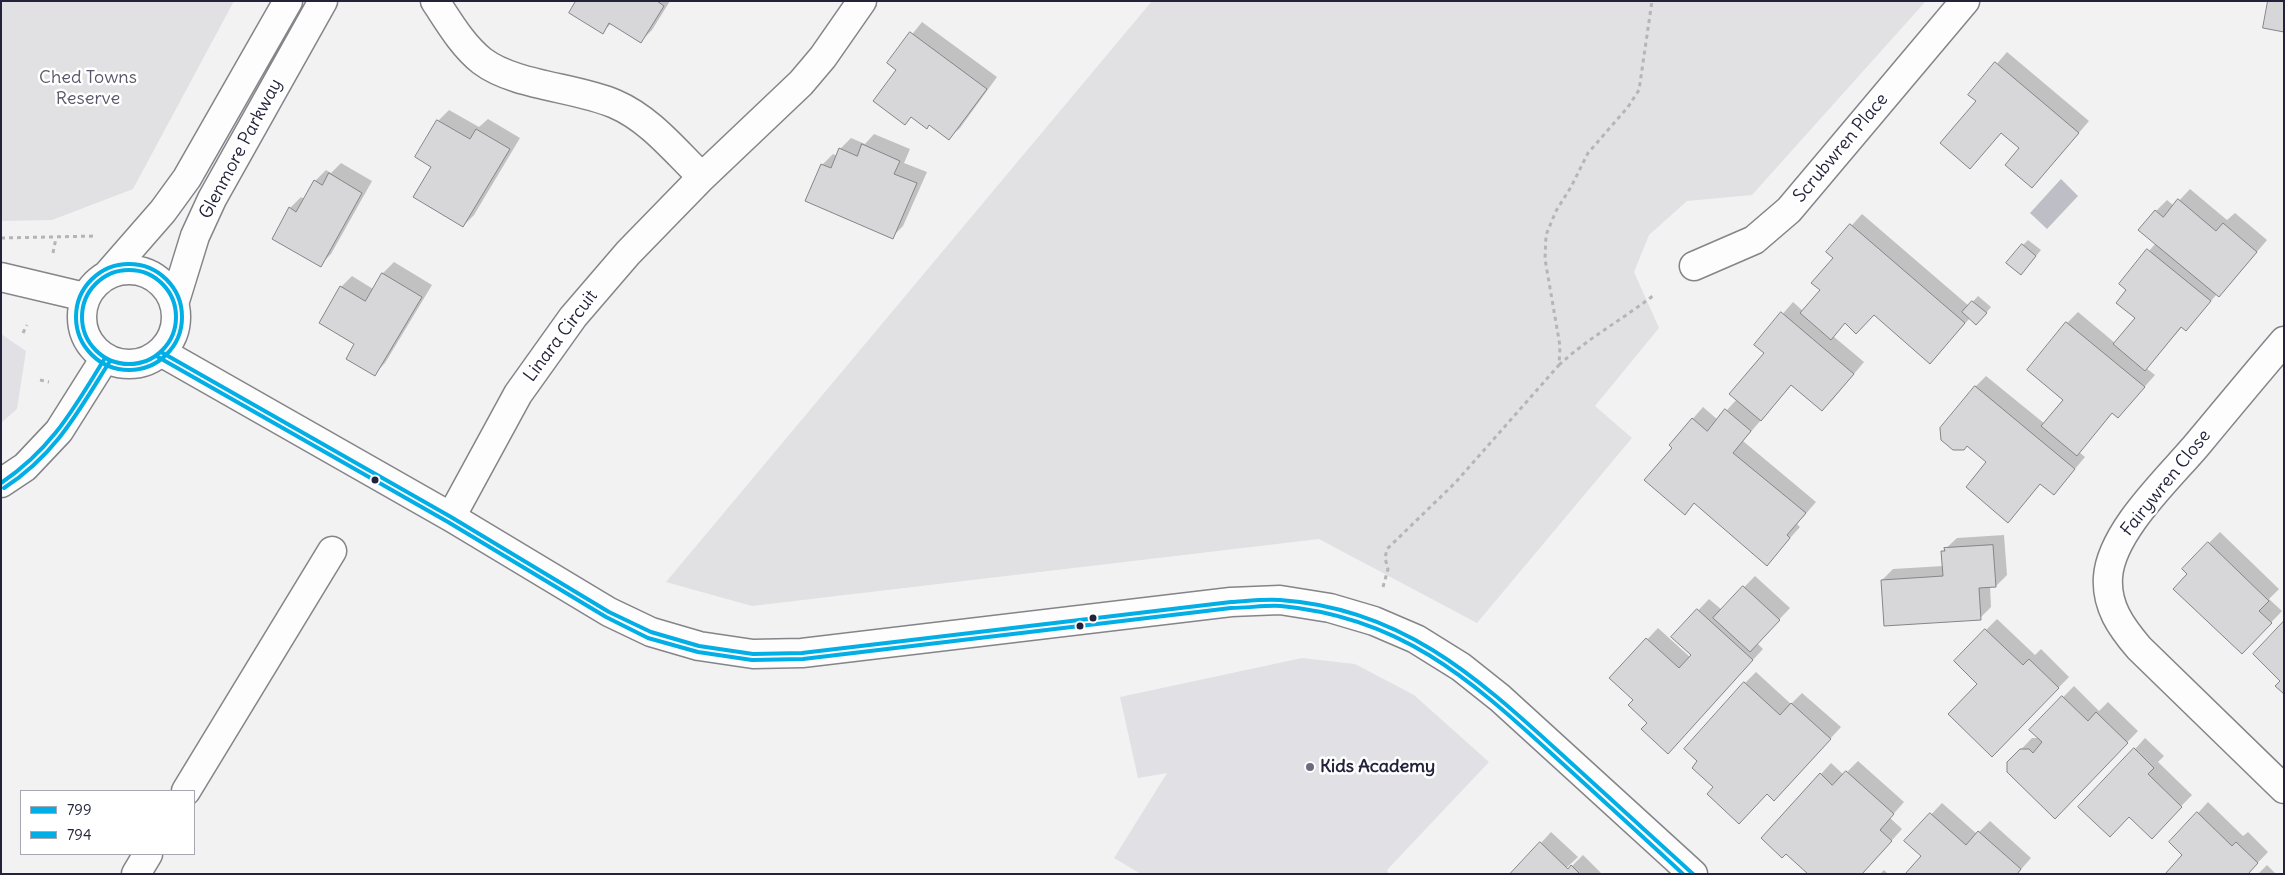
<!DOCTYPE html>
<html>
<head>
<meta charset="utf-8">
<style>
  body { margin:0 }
  #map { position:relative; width:2285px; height:875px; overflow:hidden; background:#f2f2f3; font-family:Delius,sans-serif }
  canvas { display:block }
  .frame { position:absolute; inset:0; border:2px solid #22223b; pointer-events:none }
  .legend { position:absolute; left:20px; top:790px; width:175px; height:65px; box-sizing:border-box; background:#fff; border:1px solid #a7a7b1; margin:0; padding:6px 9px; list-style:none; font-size:15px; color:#22223b }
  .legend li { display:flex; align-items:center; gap:10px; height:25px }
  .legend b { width:25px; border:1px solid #a7a7b1 }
</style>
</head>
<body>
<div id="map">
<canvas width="2285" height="875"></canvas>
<div class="frame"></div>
<ul class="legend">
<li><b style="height:6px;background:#02aee6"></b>799</li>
<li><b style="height:6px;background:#02aee6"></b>794</li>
</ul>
</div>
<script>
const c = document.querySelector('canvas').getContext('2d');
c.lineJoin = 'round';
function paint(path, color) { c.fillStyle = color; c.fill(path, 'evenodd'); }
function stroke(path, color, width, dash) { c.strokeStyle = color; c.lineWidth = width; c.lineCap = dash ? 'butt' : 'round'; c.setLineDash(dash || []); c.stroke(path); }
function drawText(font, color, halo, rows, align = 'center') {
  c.font = font + ' Delius,sans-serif'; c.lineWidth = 5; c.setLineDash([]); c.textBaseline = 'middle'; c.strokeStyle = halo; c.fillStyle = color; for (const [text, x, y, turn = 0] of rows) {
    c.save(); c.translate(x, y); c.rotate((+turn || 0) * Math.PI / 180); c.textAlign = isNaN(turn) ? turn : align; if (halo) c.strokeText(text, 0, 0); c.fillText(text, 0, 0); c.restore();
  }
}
paint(new Path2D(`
  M 1,334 L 26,351 L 17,409 L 1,423 Z
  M 1302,658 L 1355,664 L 1414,695 L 1489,762 L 1387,870 L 1389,874 L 1141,874 L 1114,858 L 1167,773 L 1138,778 L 1120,697 Z`), '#e1e1e5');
paint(new Path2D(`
  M 1,1 L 234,1 L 133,189 L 52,220 L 1,221 Z
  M 1152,1 L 1926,1 L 1752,195 L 1687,201 L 1649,235 L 1634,272 L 1659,328 L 1595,406 L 1632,438 L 1477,623 L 1319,539 L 752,606 L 666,582 Z`), '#e1e1e4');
paint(new Path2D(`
  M 2061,179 L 2078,196 L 2047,229 L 2030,213 Z`), '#bebec6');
paint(new Path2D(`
  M 578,1 L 670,1 L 652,30 L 641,41 L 612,23 L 602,32 Z
  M 922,22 L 997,77 L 960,128 L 949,138 L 929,124 L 912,116 L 905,123 L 897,69 L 889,63 Z
  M 2007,52 L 2089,121 L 2043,175 L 2020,148 L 2002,132 L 1970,167 L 1977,101 L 1970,95 Z
  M 449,110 L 479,127 L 488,119 L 520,138 L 474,215 L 463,226 L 433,166 L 438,121 Z
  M 874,134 L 910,149 L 904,163 L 927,172 L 903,226 L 892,237 L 822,165 L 833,154 L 837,156 L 840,149 L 851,138 L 865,144 Z
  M 341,163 L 372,181 L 331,254 L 320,265 L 290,208 L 301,197 L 304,199 L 315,181 L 326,170 L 331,173 Z
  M 2190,189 L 2227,220 L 2235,213 L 2267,240 L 2230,284 L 2219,295 L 2217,294 L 2186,330 L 2182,327 L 2146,368 L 2155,375 L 2118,417 L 2113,412 L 2079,452 L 2085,457 L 2064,482 L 2054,493 L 2041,483 L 2008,521 L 1987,462 L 1975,387 L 1986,376 L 2045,424 L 2065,400 L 2067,323 L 2078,312 L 2115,343 L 2137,318 L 2128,290 L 2120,284 L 2156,243 L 2156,211 L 2167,200 L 2174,206 Z
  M 1862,214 L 1969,306 L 1978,296 L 1991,307 L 1982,318 L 1970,318 L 1930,362 L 1874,313 L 1845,322 L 1833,336 L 1864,362 L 1833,399 L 1822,410 L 1792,384 L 1743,441 L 1816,502 L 1797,524 L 1800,527 L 1767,564 L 1695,502 L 1685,513 L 1674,447 L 1670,445 L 1703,407 L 1718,420 L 1737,399 L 1765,353 L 1756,345 L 1793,302 L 1803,311 L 1821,290 L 1835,258 L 1828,252 Z
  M 2028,240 L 2041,250 L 2026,268 L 2023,245 Z
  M 394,262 L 432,285 L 385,363 L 374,374 L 356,343 L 341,287 L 352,276 L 373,289 L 383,273 Z
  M 2220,532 L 2279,589 L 2269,599 L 2282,611 L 2242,653 L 2183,569 Z
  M 2004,535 L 2007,575 L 1996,586 L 1990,586 L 1991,607 L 1980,618 L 1882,580 L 1893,569 L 1943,566 L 1942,552 L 1957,538 Z
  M 1755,576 L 1790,608 L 1757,643 L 1763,649 L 1679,741 L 1649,723 L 1635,700 L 1611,678 L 1658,628 L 1690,657 L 1693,655 L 1673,637 L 1709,599 L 1722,610 Z
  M 1997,619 L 2035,655 L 2041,649 L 2069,677 L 1992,755 L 1979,684 L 1955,661 Z
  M 1756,672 L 1791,704 L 1802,693 L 1841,727 L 1785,788 L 1767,792 L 1715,787 L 1745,683 Z
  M 2074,686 L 2099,711 L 2108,702 L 2138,731 L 2066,806 L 2008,763 L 2032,738 L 2040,738 L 2031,730 Z
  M 2145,738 L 2164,756 L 2158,762 L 2192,795 L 2162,826 L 2135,749 Z
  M 1858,761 L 1904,802 L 1890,818 L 1902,829 L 1862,874 L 1821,774 L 1831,763 L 1844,775 Z
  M 2208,802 L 2243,836 L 2248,832 L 2268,852 L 2247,874 L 2184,855 L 2198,813 Z
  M 1942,803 L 1977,834 L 1990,821 L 2031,858 L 2017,874 L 1922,856 L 1906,841 Z
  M 1551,832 L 1578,857 L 1562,872 L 1541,843 Z
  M 1583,855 L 1602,874 L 1564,874 Z
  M 2267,865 L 2276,874 L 2258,874 Z
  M 1884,870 L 1888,874 L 1880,874 Z`), '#0003');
const building = new Path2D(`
  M 576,1 L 657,1 L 664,6 L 641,43 L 609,23 L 603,34 L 569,13 Z
  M 2268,1 L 2284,1 L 2284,32 L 2263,28 Z
  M 910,32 L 987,89 L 949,140 L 929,125 L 927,129 L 911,117 L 905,125 L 873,101 L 896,70 L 887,63 Z
  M 1995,62 L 2079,133 L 2032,188 L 2005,165 L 2019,148 L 2001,133 L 1970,169 L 1940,143 L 1976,101 L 1968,95 Z
  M 437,120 L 470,139 L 476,129 L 510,149 L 463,227 L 413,197 L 431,167 L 415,157 Z
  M 862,144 L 900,161 L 894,174 L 917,183 L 893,239 L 805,201 L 821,164 L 831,168 L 839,148 L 857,156 Z
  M 329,173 L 362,193 L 321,267 L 272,239 L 289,207 L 296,212 L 314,180 L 322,185 Z
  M 2178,199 L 2216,231 L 2223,223 L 2257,252 L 2219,297 L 2138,230 L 2155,210 L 2163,217 Z
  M 1850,224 L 1965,323 L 1930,364 L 1874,315 L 1856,334 L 1845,323 L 1831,340 L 1800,313 L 1820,290 L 1811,283 L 1833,258 L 1826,252 Z
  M 2022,244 L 2036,256 L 2021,275 L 2006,263 Z
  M 2147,249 L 2211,301 L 2186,331 L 2181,327 L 2145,371 L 2113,344 L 2135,318 L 2116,303 L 2126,290 L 2119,284 Z
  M 382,273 L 422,297 L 375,376 L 346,359 L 354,344 L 319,323 L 340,286 L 365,301 Z
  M 1972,301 L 1987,313 L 1976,325 L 1962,312 Z
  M 1781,312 L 1854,374 L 1822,411 L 1791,385 L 1761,421 L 1729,394 L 1764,353 L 1754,345 Z
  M 2066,322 L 2145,387 L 2118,418 L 2112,413 L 2077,456 L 2041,426 L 2063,400 L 2027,370 Z
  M 1975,386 L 2075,469 L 2054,495 L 2040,484 L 2008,523 L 1966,487 L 1986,462 L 1967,446 L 1964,450 L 1953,450 L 1941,440 L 1940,428 Z
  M 1725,409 L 1751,431 L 1733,453 L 1806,513 L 1787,535 L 1790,538 L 1767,566 L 1694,503 L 1685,515 L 1644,480 L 1672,448 L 1669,445 L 1692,418 L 1707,431 Z
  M 2208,542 L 2269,601 L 2259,611 L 2272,623 L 2242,654 L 2173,589 L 2187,574 L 2182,569 Z
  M 1993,545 L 1996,587 L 1979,588 L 1981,620 L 1884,626 L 1881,580 L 1943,576 L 1941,551 L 1945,551 L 1944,548 Z
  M 1743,586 L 1780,620 L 1750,652 L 1713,618 Z
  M 1697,609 L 1753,660 L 1668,754 L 1641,729 L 1647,723 L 1628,705 L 1633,700 L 1609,678 L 1646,638 L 1679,668 L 1691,655 L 1671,637 Z
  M 2284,621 L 2284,694 L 2275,686 L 2280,681 L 2253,654 Z
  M 1985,629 L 2023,665 L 2029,659 L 2059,688 L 1992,757 L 1948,714 L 1977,684 L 1954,661 Z
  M 1744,682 L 1780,715 L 1791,703 L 1831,739 L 1774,801 L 1767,794 L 1739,824 L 1707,794 L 1713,787 L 1692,768 L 1697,761 L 1684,749 Z
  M 2062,696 L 2088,721 L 2096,712 L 2128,743 L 2055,819 L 2007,772 L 2007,762 L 2020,749 L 2029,749 L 2033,753 L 2042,742 L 2029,730 Z
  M 2134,748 L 2154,768 L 2148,774 L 2182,807 L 2152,839 L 2129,817 L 2110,837 L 2078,807 Z
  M 1846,771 L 1894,814 L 1880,830 L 1892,841 L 1862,874 L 1808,874 L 1786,854 L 1782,858 L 1761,838 L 1820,773 L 1832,785 Z
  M 2197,812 L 2232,846 L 2236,842 L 2258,863 L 2248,874 L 2165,874 L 2182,855 L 2169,842 Z
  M 1930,813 L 1966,845 L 1978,831 L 2021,869 L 2017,874 L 1905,874 L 1921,856 L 1904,841 Z
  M 1540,842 L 1568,869 L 1571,865 L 1580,874 L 1510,874 Z`);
paint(building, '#d7d7d9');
stroke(building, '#848489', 1);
const minor = new Path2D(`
  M 435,1 C 449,22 462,45 482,61 C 515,86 576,87 615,104 C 650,119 675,151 702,177
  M 1694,266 L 1754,240 L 1789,210 L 1965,1
  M 1,277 L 85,297
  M 2284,341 C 2254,376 2225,411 2196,446 C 2167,480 2111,532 2108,577 C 2106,606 2121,627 2139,648 L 2284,789
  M 161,352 L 451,517 L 609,612 L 651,632 L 699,646 L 753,654 L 802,653 L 1231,602 L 1280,600 L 1330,608 L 1374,621 L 1416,639 L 1461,667 L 1500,698 L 1693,874
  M 451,517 L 518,394 L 573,317 L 628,253 L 702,177 L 801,83 L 823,57 L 862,1
  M 186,791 L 332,551
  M 136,874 L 148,854`);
const major = new Path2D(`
  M82 317a47 47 0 1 1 94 0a47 47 0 1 1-94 0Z
  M 108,274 L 163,211 L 187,178 L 288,1
  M 174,304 L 195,236 L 212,199 L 323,1
  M 1,483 L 25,467 L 59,431 L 105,358`);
stroke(minor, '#848489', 31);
stroke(major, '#848489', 31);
stroke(new Path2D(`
  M 1,238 L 95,236
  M 53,253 L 56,238
  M 23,333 L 27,325
  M 1559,365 C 1588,338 1623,319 1654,295
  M 40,380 L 49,382
  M 1383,587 L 1388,569 L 1385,558 L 1387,549 L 1456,482 L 1559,365 L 1560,346 L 1545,259 L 1546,235 L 1556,211 L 1571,187 L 1588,153 L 1628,107 L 1639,90 L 1652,1`), '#b5b5b8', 3, [4, 4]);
stroke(minor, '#fdfdfd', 28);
stroke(major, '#fdfdfd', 28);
stroke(new Path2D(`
  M82 317a47 47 0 1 1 94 0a47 47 0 1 1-94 0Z
  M 161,352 L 451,517 L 609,612 L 651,632 L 699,646 L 753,654 L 802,653 L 1231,602 C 1247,601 1264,599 1280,600 C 1399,608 1475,675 1558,751 C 1603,792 1648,833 1693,874
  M 1,483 C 52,449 74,408 105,358`), '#02aee6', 4);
stroke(new Path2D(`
  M76 317a53 53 0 1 1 106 0a53 53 0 1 1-106 0Z
  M 158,357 L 448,522 L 606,617 L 648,638 L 698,652 L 752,660 L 803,659 L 1231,608 C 1248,608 1265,605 1281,606 C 1399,617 1468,677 1552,754 C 1596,794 1640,834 1683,874
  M 4,488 C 56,454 78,412 110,361`), '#02aee6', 4);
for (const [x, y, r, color] of [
  [375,480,4.5,"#22223b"],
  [1093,618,4.5,"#22223b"],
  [1080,626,4.5,"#22223b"],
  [1310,767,5,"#6b6b7b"]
]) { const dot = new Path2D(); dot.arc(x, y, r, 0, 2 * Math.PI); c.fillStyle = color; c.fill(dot); stroke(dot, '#fff', 2); }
drawText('18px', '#57576a', '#fff', [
  ["Ched Towns",88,78],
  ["Reserve",88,99]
]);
drawText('18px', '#22223b', '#fff', [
  ["Scrubwren Place",1841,148,-50],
  ["Glenmore Parkway",241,149,-62],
  ["Linara Circuit",561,336,-53],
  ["Fairywren Close",2166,483,-51]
]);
drawText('bold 18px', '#22223b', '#fff', [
  ["Kids Academy",1320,767]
], 'left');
</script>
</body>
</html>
